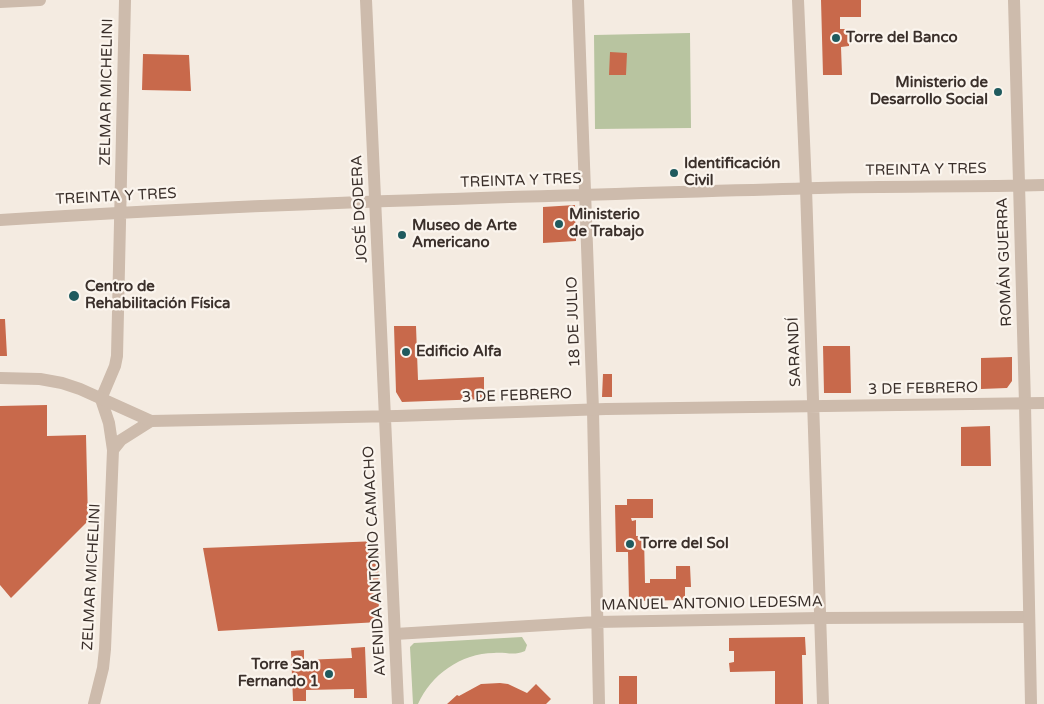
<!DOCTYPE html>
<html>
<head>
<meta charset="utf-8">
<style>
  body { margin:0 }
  canvas { display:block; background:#f4ebe1 }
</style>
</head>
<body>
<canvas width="1044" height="704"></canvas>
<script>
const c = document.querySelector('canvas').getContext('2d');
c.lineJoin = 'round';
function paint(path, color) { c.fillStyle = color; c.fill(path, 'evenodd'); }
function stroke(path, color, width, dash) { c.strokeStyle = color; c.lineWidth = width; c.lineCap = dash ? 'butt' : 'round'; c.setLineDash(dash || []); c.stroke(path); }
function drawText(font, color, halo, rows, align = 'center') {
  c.font = font + ' "Varela Round",sans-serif'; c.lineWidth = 4.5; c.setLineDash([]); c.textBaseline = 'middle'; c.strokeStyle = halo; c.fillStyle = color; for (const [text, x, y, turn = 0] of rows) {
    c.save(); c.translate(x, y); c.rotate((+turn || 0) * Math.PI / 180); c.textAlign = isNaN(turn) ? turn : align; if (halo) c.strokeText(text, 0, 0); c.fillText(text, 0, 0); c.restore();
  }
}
paint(new Path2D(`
  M 690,33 L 691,128 L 595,129 L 594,35 Z
  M 522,637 L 527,645 L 525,651 C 514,656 506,652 494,653 C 461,653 431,675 418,704 L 413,704 L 410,647 L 414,643 Z`), '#b8c4a0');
paint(new Path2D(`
  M 821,0 L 861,0 L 861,17 L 840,17 L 840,29 L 849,29 L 849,46 L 841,47 L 842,75 L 823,75 Z
  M 610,52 L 627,53 L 626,75 L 609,75 Z
  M 143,54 L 189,55 L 191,91 L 142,90 Z
  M 575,205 L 576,241 L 543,243 L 543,207 Z
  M 0,319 L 5,319 L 7,356 L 0,356 Z
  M 394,326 L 416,326 L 418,380 L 484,377 L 484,399 L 402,402 L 396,392 Z
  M 823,346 L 850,346 L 851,393 L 824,393 Z
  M 1012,357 L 1012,381 L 1007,388 L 981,389 L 981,358 Z
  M 603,374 L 612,374 L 612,397 L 602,397 Z
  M 47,405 L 47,436 L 86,435 L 88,521 L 11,598 L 0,585 L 0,406 Z
  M 990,426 L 991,466 L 961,466 L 961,427 Z
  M 627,499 L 653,499 L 653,518 L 631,518 L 632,521 L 636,520 L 636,536 L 644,536 L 645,583 L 650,583 L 650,579 L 676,579 L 676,566 L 690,566 L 691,587 L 685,587 L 685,600 L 629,601 L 628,552 L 616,552 L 615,505 L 627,505 Z
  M 378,541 L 379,622 L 218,631 L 203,548 Z
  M 805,637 L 806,655 L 802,655 L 803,704 L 775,704 L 775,671 L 730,672 L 729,663 L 734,662 L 734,651 L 729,651 L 729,638 Z
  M 365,647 L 367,698 L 354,698 L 354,689 L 306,690 L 306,701 L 293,701 L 291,651 L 304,650 L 304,660 L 352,658 L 351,648 Z
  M 619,676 L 637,676 L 637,704 L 619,704 Z
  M 500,683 L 508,684 L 527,693 L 536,684 L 551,699 L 546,704 L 447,704 L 457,695 L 459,696 L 481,684 Z`), '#c8694b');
stroke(new Path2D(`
  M 578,0 L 593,410 L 599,704
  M 1014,0 L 1025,404
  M 0,2 L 40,0
  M 0,220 C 272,202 546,196 818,188 C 894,186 969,187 1044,185
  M 113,450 L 121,440 L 151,421
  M 395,634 L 596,622 L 820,618 L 1029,617
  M 94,704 L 103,668 L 105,649 L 113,450 L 109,423 L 101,399 L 115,366 L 117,356 L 125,0`), '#cdbbac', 12);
stroke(new Path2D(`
  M 366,0 L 398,704
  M 798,0 L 806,188 L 823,704
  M 0,378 L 40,379 L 62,383 L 80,389 L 151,421 L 397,416 L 606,409 L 1044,403
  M 1025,404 L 1031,704`), '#cdbbac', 12);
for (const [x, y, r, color] of [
  [836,38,5,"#1f5a5e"],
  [998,92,5,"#1f5a5e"],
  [674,173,5,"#1f5a5e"],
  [559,224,5,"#1f5a5e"],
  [402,235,5,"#1f5a5e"],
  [74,296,6,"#1f5a5e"],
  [406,352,5,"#1f5a5e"],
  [630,544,5,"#1f5a5e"],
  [329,674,5,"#1f5a5e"]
]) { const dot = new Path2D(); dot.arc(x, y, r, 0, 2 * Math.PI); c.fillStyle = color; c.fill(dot); stroke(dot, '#fbf5ee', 2); }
drawText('bold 15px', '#3b302b', '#fbf5ee', [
  ["Torre del Banco",846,38],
  ["Ministerio de",988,83,"right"],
  ["Desarrollo Social",988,100,"right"],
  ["Identificación",684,164],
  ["Civil",684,181],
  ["Ministerio",569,215],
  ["de Trabajo",569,232],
  ["Museo de Arte",412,226],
  ["Americano",412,243],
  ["Centro de",85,287],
  ["Rehabilitación Física",85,304],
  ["Edificio Alfa",416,352],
  ["Torre del Sol",640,544],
  ["Torre San",319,665,"right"],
  ["Fernando 1",319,682,"right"]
], 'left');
drawText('15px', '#3b302b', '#fbf5ee', [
  ["ZELMAR MICHELINI",107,92,-89],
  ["TREINTA Y TRES",926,170,-1],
  ["TREINTA Y TRES",521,181,-2],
  ["TREINTA Y TRES",116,197,-3],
  ["JOSÉ DODERA",360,209,-93],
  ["ROMÁN GUERRA",1005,262,-92],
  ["18 DE JULIO",574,322,-92],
  ["SARANDÍ",795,352,-92],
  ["3 DE FEBRERO",923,389,-1],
  ["3 DE FEBRERO",517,396,-2],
  ["AVENIDA ANTONIO CAMACHO",375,561,-93],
  ["ZELMAR MICHELINI",92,577,-87],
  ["MANUEL ANTONIO LEDESMA",712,604,-1]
]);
</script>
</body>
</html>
